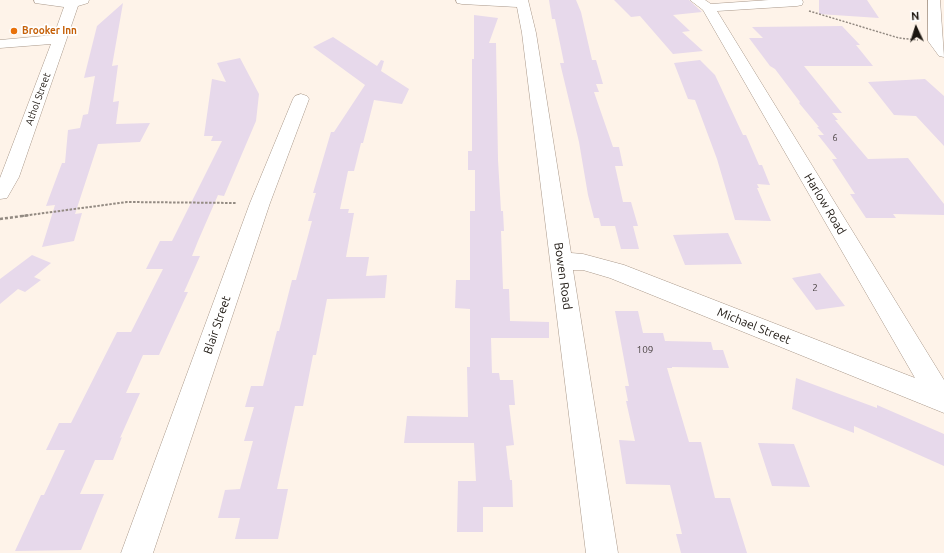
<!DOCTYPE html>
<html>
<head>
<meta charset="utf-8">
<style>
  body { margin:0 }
  #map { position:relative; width:944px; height:553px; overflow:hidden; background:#fef3e9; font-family:Ubuntu,sans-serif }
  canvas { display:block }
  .north { position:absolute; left:896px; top:8px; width:40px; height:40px; -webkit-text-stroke:3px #fff; paint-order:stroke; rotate:356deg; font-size:11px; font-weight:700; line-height:16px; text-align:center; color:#1b150f }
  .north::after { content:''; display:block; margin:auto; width:14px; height:18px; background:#1b150f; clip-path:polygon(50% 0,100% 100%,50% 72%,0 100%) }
</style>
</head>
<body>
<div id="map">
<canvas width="944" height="553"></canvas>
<div class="north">N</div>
</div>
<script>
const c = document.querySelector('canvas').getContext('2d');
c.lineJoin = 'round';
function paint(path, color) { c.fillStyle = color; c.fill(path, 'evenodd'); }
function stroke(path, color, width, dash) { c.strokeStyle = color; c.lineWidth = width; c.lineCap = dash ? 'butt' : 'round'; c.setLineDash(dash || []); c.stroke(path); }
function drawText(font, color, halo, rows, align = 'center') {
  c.font = font + ' Ubuntu,sans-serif'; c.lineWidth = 3.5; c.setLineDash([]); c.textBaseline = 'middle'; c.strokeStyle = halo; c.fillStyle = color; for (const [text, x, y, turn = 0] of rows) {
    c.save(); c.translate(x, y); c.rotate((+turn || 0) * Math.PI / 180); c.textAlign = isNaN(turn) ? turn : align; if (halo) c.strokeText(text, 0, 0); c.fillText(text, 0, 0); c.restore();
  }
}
paint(new Path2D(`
  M 549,0 L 576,0 L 581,12 L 592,60 L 596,60 L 603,84 L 596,84 L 599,92 L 594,92 L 613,147 L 619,147 L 623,166 L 615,166 L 623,202 L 631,202 L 638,226 L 633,226 L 639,249 L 621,249 L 615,226 L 601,226 L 599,218 L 594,218 L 588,195 L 579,142 L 560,63 L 564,63 L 555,19 L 552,19 Z
  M 614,0 L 689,0 L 702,12 L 673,15 L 690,31 L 682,32 L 703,51 L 673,54 L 640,16 L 631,17 Z
  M 819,0 L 867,0 L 879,18 L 819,14 Z
  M 123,3 L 112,66 L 118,65 L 113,102 L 119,101 L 116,124 L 150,123 L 140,142 L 98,144 L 75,214 L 82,213 L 74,241 L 42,247 L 55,205 L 46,206 L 62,163 L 65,163 L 68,130 L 80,128 L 83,115 L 88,114 L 95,76 L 84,78 L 97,26 Z
  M 474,15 L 498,18 L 489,43 L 496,43 L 498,160 L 501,211 L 503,211 L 504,231 L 501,231 L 503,289 L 509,289 L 510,321 L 549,322 L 549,338 L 491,338 L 492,373 L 499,373 L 500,380 L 513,380 L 515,405 L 509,405 L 514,445 L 506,446 L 510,480 L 512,480 L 513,507 L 483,507 L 483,532 L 457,532 L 458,481 L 476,481 L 474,443 L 404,443 L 407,416 L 468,417 L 467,367 L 470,367 L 470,309 L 455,308 L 456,280 L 470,280 L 470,211 L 475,211 L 475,170 L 468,170 L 468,151 L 472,151 L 472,59 L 474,59 Z
  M 842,26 L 860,45 L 856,45 L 873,66 L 804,66 L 842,113 L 832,113 L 838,120 L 835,120 L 868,159 L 908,158 L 944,204 L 944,215 L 893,214 L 896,218 L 866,218 L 850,194 L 855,194 L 832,159 L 837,159 L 818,135 L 824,135 L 817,127 L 819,127 L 799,103 L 800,102 L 775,69 L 770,66 L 749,38 L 763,38 L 752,27 Z
  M 333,37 L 377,66 L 381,60 L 384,61 L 381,71 L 409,89 L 402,104 L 374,100 L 363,143 L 361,143 L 354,171 L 348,171 L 340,209 L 349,209 L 348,213 L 354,213 L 346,257 L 369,257 L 366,276 L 387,275 L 385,298 L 327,299 L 316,355 L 313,355 L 303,406 L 295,406 L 277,489 L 288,489 L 278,539 L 235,539 L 240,518 L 218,518 L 225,490 L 240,489 L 253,441 L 244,441 L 254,407 L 245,407 L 251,386 L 263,386 L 277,331 L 279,331 L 292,280 L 296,280 L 312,221 L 308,221 L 316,193 L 313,193 L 331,132 L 334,132 L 365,85 L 313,47 Z
  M 240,58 L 259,94 L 256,121 L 224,196 L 218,195 L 198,241 L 192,256 L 200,256 L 184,292 L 188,292 L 159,355 L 143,355 L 126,393 L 140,393 L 120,438 L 122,437 L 113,460 L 95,460 L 80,494 L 104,494 L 81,550 L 15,551 L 41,495 L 44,495 L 65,450 L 46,450 L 59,423 L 71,423 L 117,332 L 131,332 L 163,269 L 146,269 L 160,241 L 172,241 L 222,141 L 211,141 L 213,136 L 204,136 L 212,79 L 226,82 L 217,63 Z
  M 700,60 L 715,75 L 743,135 L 746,135 L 759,165 L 762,165 L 770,185 L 757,184 L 759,188 L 757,188 L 771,221 L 735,220 L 717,159 L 695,100 L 688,99 L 674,63 Z
  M 925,79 L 944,96 L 944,146 L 916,116 L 894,115 L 868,82 Z
  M 728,233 L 742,264 L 685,265 L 673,235 Z
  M 32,255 L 51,263 L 34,277 L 41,280 L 25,292 L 18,289 L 0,304 L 0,279 Z
  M 820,273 L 845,306 L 816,310 L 792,278 Z
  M 615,311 L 638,311 L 643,333 L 663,333 L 665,341 L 711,342 L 713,350 L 723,350 L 729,368 L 672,367 L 672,368 L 667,368 L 689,442 L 701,442 L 715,498 L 730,498 L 747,553 L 681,553 L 676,534 L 682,534 L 670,485 L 626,484 L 619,440 L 635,441 L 626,401 L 628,401 L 625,386 L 629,386 Z
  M 796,378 L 877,408 L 877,405 L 944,434 L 944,466 L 854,426 L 854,433 L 792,409 Z
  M 758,443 L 794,444 L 810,487 L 772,486 Z`), '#e7d9eb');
const minor = new Path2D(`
  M 34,0 L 89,0 L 88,3 L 78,6 L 19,177 L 7,198 L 0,199 L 0,178 L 51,44 L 0,48 L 0,40 L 54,35 L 64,7 L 35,3 Z
  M 456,0 L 528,0 L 536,33 L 571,253 L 583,254 L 624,265 L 915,378 L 703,10 L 690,0 L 705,0 L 711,4 L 769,0 L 802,0 L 803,2 L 802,5 L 797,6 L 717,11 L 944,380 L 944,413 L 610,278 L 583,270 L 573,270 L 618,553 L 586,553 L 522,33 L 517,7 L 462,4 L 457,3 Z
  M 928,0 L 940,0 L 944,57 L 939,56 L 928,41 Z
  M 301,94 L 307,96 L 309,99 L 270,203 L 153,553 L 121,553 L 250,203 L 293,99 L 295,96 Z`);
stroke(minor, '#a9988a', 1);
stroke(new Path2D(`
  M 809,11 L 899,38 L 918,40`), '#938a82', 1.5, [2, 1.5]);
stroke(new Path2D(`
  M 22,216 L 127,202 L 237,203`), '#938a82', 2, [2.5, 1.5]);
stroke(new Path2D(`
  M 0,219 L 30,215`), '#938a82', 2.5, [3, 2]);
paint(minor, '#fff');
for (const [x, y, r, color] of [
  [14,31,4,"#e8710a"]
]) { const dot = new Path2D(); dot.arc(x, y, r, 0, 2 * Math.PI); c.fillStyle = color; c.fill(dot); stroke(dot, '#fff', 1.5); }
drawText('9px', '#4e4646', null, [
  ["6",835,138]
]);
drawText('bold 10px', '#c56008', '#fff', [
  ["Brooker Inn",22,31]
], 'left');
drawText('10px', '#1b150f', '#fff', [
  ["Athol Street",38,99,-70]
]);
drawText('10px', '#4e4646', null, [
  ["2",815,288],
  ["109",645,350]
]);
drawText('12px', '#1b150f', '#fff', [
  ["Harlow Road",825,204,59],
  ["Bowen Road",563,276,82],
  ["Blair Street",217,325,-71],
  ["Michael Street",754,326,22]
]);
</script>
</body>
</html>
